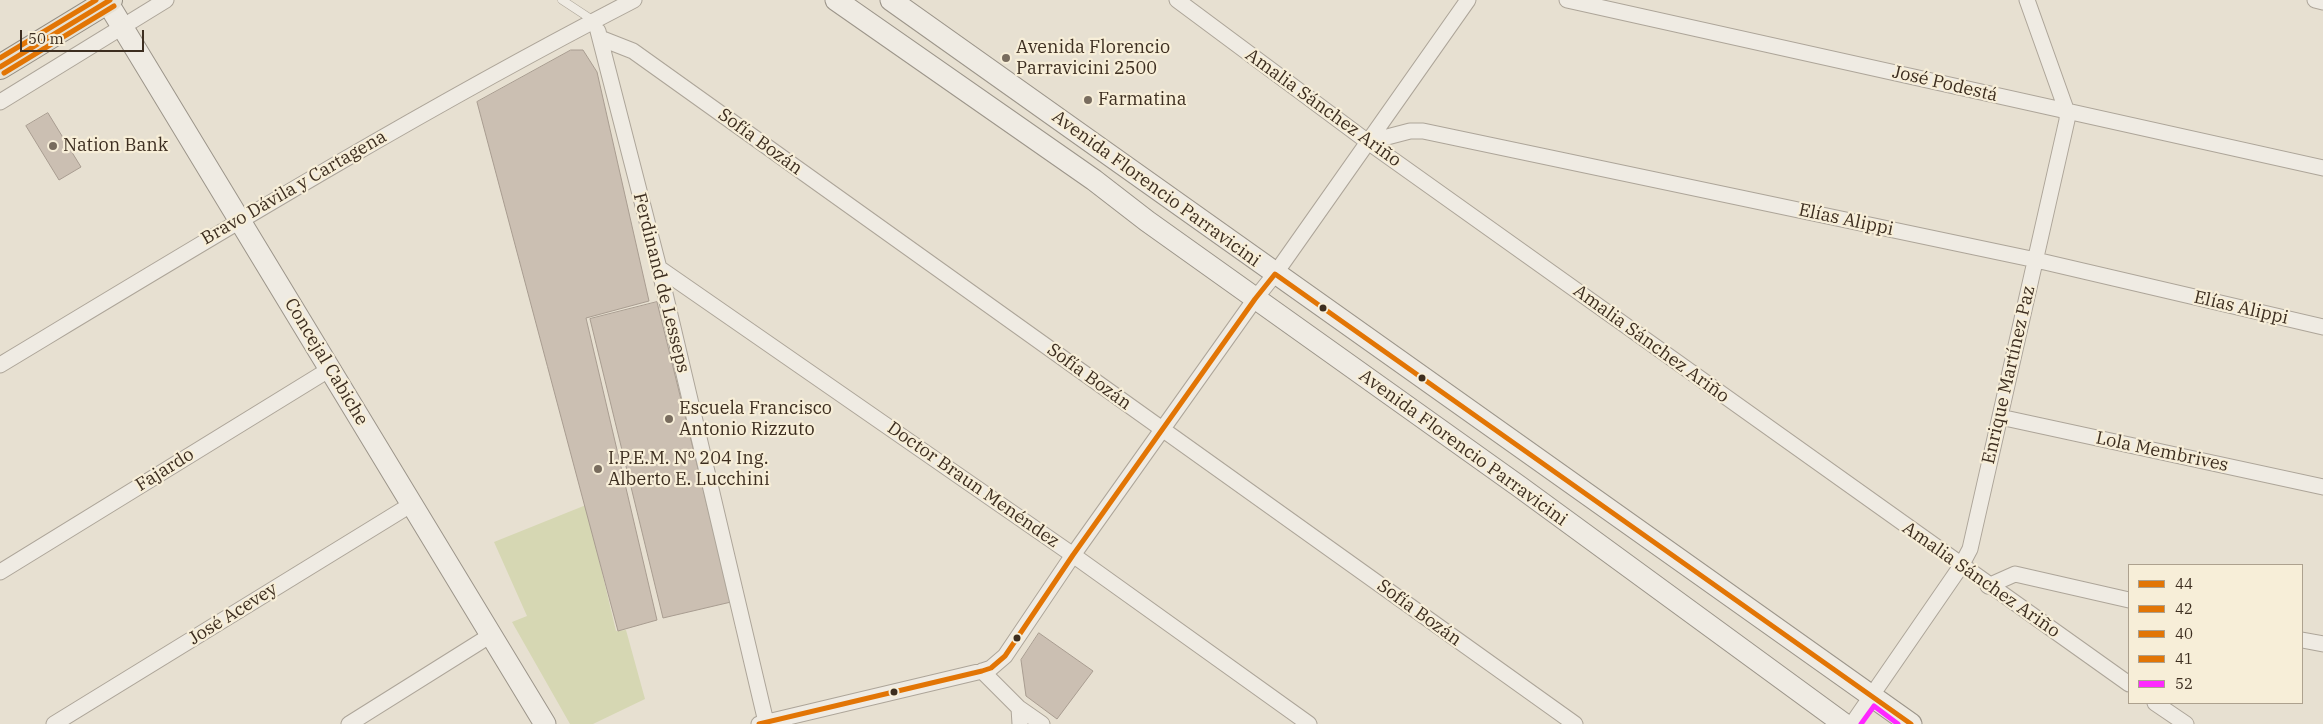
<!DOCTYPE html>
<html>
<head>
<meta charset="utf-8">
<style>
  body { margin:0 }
  #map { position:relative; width:2323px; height:724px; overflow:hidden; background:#e7e0d1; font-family:"IBM Plex Serif",serif }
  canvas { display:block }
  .legend { position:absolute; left:2128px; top:564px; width:175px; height:140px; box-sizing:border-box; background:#f7eed8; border:1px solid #ada18e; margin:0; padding:6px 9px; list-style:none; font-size:15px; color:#3d2e20 }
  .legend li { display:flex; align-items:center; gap:10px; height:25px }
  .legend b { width:25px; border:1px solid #ada18e }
  .scale { position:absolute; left:20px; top:30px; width:124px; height:22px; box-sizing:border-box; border:2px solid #3d2e20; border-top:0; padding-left:6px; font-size:15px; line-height:18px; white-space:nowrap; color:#3d2e20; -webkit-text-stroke:4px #f7eed8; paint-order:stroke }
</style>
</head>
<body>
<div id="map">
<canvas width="2323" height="724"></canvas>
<ul class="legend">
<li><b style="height:6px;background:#e27505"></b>44</li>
<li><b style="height:6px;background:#e27505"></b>42</li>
<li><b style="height:6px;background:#e27505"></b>40</li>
<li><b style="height:6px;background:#e27505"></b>41</li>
<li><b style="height:6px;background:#fe27ff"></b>52</li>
</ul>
<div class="scale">50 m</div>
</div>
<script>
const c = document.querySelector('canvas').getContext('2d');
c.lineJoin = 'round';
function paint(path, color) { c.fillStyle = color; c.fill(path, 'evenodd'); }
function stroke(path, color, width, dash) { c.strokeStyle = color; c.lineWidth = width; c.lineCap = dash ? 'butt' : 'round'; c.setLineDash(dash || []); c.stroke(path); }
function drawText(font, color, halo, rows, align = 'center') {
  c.font = font + ' "IBM Plex Serif",serif'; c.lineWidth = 4.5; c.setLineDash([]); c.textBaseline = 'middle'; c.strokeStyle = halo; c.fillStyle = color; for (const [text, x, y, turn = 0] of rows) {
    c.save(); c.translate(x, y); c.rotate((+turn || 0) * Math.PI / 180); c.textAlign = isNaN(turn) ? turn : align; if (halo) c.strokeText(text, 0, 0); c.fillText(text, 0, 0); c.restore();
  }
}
paint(new Path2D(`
  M 586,505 L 616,631 L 626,630 L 645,699 L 593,724 L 570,724 L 512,622 L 527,616 L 494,542 Z`), '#d6d7b3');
const building = new Path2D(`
  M 571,50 L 583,50 L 597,72 L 649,301 L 586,318 L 657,620 L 618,631 L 477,102 Z
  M 48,113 L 81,167 L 59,180 L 26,126 Z
  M 657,302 L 731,602 L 663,618 L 590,319 Z
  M 1039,633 L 1093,671 L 1057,719 L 1026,696 L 1021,660 Z`);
paint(building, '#cbbfb2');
stroke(building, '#a89c90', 1);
const service = new Path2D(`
  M 562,0 L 594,21`);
const minor = new Path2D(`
  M 1177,0 L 1368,142 L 2129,684
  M 1567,0 L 2323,168
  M 2315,0 L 2323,2
  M 598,31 L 659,268 L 766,722
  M 600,38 L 633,51 L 1575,724
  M 0,102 L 166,0
  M 1368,142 L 1410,131 L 1423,131 L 2036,260 L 2323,327
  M 659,268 L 1073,555 L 1309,724
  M 0,365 C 209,239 417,112 634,0
  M 2000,417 L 2323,487
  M 0,572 L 330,369
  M 1988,586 L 2015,574 L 2129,600
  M 2302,640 L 2323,644
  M 982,671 L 1019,708 L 1020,724
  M 2155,703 L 2186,724
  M 1019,708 L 1042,724
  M 54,724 L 412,504
  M 349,724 L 491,635
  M 759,724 L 982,671 L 991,668 L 1005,656 L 1073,555 L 1255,299 L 1275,274 L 1468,0
  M 1852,724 L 1961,566 L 1970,549 L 2067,120 L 2067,112 L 2027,0`);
const secondary = new Path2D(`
  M 106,0 L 545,724
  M 836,0 L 1094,180 L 1147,221 L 1520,487 L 1844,724
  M 891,0 L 1911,724`);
const primary = new Path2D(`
  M 0,67 L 110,0`);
stroke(service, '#ada599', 9);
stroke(minor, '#ada599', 17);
stroke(secondary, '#9c958a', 23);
stroke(primary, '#928b80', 26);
stroke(service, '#efebe3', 8);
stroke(minor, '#efebe3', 15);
stroke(secondary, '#efebe3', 21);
stroke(primary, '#e6e1d4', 24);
stroke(new Path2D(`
  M 759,724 L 982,671 L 991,668 L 1005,656 L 1073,555 L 1255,299 L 1275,274 L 1911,724`), '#e27505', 5);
stroke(new Path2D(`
  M 0,67 L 110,0`), '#e27505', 5);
stroke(new Path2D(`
  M 4,73 L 114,6`), '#e27505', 5);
stroke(new Path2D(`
  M 0,58 L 96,0`), '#e27505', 5);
stroke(new Path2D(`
  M 1861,724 L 1874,706 L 1898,724`), '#fe27ff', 5);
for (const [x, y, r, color] of [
  [1006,58,5,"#786c5e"],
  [1088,100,5,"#786c5e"],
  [53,146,5,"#786c5e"],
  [1323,308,4.5,"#3d2e20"],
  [1422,378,4.5,"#3d2e20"],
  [669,419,5,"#786c5e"],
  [598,469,5,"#786c5e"],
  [1017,638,4.5,"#3d2e20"],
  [894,692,4.5,"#3d2e20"]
]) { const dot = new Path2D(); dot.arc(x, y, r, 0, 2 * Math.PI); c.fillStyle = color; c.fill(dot); stroke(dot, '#f7eed8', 2); }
drawText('18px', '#3d2e20', '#f7eed8', [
  ["Avenida Florencio",1016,48],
  ["Parravicini 2500",1016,69],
  ["Farmatina",1098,100],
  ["Nation Bank",63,146],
  ["Escuela Francisco",679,409],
  ["Antonio Rizzuto",679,430],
  ["I.P.E.M. Nº 204 Ing.",608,459],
  ["Alberto E. Lucchini",608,480]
], 'left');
drawText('18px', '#3d2e20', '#f7eed8', [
  ["José Podestá",1945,84,13],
  ["Amalia Sánchez Ariño",1323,108,36],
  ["Sofía Bozán",760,142,36],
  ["Bravo Dávila y Cartagena",294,188,-30],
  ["Avenida Florencio Parravicini",1156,189,36],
  ["Elías Alippi",1846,220,12],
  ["Ferdinand de Lesseps",661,283,76],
  ["Elías Alippi",2241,308,13],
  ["Amalia Sánchez Ariño",1651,344,36],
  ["Concejal Cabiche",326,362,59],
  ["Enrique Martínez Paz",2009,375,-77],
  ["Sofía Bozán",1089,377,36],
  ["Avenida Florencio Parravicini",1463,448,36],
  ["Lola Membrives",2162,452,12],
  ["Fajardo",165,470,-32],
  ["Doctor Braun Menéndez",973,485,35],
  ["Amalia Sánchez Ariño",1981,580,35],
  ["Sofía Bozán",1419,613,36],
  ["José Acevey",233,614,-32]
]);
</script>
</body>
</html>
